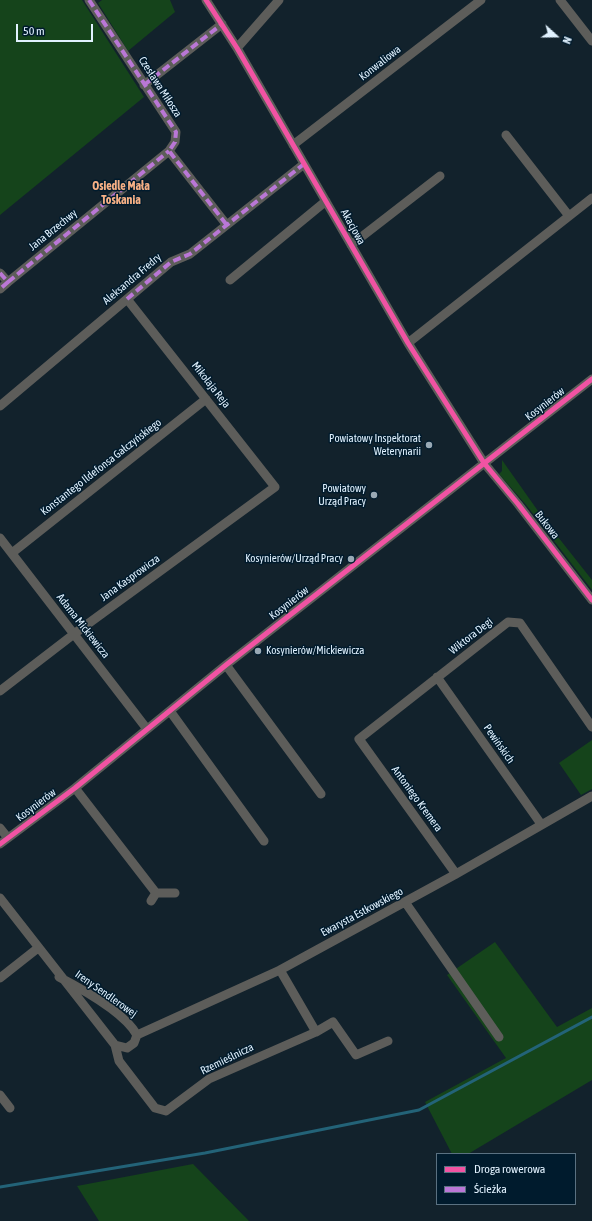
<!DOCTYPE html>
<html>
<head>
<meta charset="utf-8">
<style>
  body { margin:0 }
  #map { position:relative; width:592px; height:1221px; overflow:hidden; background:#12222c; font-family:"Asap Condensed",sans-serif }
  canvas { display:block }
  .legend { position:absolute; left:436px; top:1153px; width:140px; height:52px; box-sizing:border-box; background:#001b2d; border:1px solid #5a7181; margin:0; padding:5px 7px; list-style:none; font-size:12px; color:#e1f2ff }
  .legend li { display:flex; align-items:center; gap:8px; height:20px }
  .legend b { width:20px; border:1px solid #5a7181 }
  .north { position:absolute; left:536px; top:16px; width:40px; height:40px; -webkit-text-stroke:3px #001b2d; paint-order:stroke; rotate:111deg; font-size:11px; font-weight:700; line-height:16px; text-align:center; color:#e1f2ff }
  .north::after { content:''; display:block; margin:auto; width:14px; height:18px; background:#e1f2ff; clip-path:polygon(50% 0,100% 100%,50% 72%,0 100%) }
  .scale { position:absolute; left:16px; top:24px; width:77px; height:18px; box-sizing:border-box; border:2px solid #e1f2ff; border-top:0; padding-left:5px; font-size:12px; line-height:14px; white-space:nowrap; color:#e1f2ff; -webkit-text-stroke:3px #001b2d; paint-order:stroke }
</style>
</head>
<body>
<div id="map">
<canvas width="592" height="1221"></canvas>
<ul class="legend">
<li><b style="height:5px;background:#f153a3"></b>Droga rowerowa</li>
<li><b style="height:5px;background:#ba77d6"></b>Ścieżka</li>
</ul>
<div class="north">N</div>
<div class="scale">50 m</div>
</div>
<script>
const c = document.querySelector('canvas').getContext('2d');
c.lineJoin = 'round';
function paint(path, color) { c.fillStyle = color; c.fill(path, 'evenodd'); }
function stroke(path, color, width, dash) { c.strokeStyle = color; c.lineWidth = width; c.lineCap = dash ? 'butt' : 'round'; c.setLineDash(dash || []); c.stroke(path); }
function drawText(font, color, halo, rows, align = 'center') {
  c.font = font + ' "Asap Condensed",sans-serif'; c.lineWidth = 3; c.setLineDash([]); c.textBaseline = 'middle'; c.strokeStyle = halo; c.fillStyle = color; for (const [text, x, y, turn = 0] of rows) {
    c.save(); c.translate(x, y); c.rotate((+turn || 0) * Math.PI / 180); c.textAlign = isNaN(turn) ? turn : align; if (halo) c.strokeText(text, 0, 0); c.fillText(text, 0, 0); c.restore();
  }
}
paint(new Path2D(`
  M 0,0 L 82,0 L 144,97 L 0,215 Z
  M 102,0 L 170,0 L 175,12 L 128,51 L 98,3 Z
  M 502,460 L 543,518 L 592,580 L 592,590 L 527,506 L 499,474 L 502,471 Z
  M 592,740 L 592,789 L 581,795 L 559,763 Z
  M 495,942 L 557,1027 L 592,1008 L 592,1080 L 468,1154 L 452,1154 L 425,1102 L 506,1058 L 447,975 Z
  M 193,1164 L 249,1221 L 99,1221 L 77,1186 Z`), '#15441b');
stroke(new Path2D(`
  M 0,1187 L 205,1153 L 419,1110 L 592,1017`), '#236378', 3);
stroke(new Path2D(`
  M 89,0 L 176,132 L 175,142 L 169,151 L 226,224
  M 206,0 L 237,48 L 408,343 L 484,463 L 518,504 L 592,600
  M 560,0 L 592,41
  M 237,48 L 279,0
  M 144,85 L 222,24
  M 506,135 L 569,216
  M 293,145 L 481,0
  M 351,245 L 440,176
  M 0,273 L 8,282 L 0,289
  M 230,280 L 326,201
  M 8,282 L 169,151
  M 408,343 L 592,198
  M 0,406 L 171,262 L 190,254 L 304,164
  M 0,538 L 147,729
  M 12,553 L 206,399
  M 226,665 L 321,794
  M 437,677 L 541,824
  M 0,691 L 74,634 L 275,487 L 127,299
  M 170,711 L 264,841
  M 75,788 L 156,893
  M 0,828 L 8,838
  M 0,844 L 75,788 L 226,665 L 592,379
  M 456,874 L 359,739 L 508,622 L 520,623 L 592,727
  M 0,898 L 115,1045 L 127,1048 L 134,1043 L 137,1035 C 125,1013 82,989 59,977
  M 151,901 L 156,893 L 175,893
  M 405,902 L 499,1037
  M 0,978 L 38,948
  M 316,1032 L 333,1022 L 356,1055 L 388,1041
  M 137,1035 L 280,970 L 456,874 L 592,796
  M 115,1045 L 119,1061 L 155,1108 L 166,1111 L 209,1079 L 316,1032 L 280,970
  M 0,1095 L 10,1108`), '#5d5d5a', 9);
stroke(new Path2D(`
  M 89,0 L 176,132 L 175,142 L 169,151 L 226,224
  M 144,85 L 222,24
  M 0,273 L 8,282 L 0,289
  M 8,282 L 169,151
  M 127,299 L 171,262 L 190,254 L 304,164`), '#ba77d6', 4, [8, 4]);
stroke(new Path2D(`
  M 206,0 L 237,48 L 408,343 L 484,463 L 518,504 L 592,600
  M 0,844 L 75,788 L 226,665 L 592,379`), '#f153a3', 5);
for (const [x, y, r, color] of [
  [429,445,4,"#99a9b5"],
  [374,495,4,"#99a9b5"],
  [351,559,4,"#99a9b5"],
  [258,651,4,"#99a9b5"]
]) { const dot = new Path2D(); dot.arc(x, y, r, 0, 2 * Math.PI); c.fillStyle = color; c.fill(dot); stroke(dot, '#001b2d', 1.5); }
drawText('11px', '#e1f2ff', '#001b2d', [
  ["Konwaliowa",380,63,-38],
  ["Czesława Miłosza",160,87,57],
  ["Akacjowa",353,227,61],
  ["Jana Brzechwy",53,230,-39],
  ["Aleksandra Fredry",132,279,-40],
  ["Mikołaja Reja",211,385,52],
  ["Kosynierów",545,404,-38],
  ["Konstantego Ildefonsa Gałczyńskiego",101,467,-38],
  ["Bukowa",547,525,52],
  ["Jana Kasprowicza",130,578,-36],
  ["Kosynierów",289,603,-38],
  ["Adama Mickiewicza",83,626,52],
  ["Wiktora Degi",471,636,-38],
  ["Pewińskich",499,744,55],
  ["Antoniego Kremera",417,799,54],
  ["Kosynierów",36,805,-37],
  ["Ewarysta Estkowskiego",362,912,-28],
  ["Ireny Sendlerowej",106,994,35],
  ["Rzemieślnicza",227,1059,-26]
]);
drawText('11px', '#e1f2ff', '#001b2d', [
  ["Powiatowy Inspektorat",421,439],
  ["Weterynarii",421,452],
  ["Powiatowy",366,489],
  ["Urząd Pracy",366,502],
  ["Kosynierów/Urząd Pracy",343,559],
  ["Kosynierów/Mickiewicza",266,651,"left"]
], 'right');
drawText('bold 12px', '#f6b085', '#001b2d', [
  ["Osiedle Mała",121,186],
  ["Toskania",121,200]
]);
</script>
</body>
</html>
